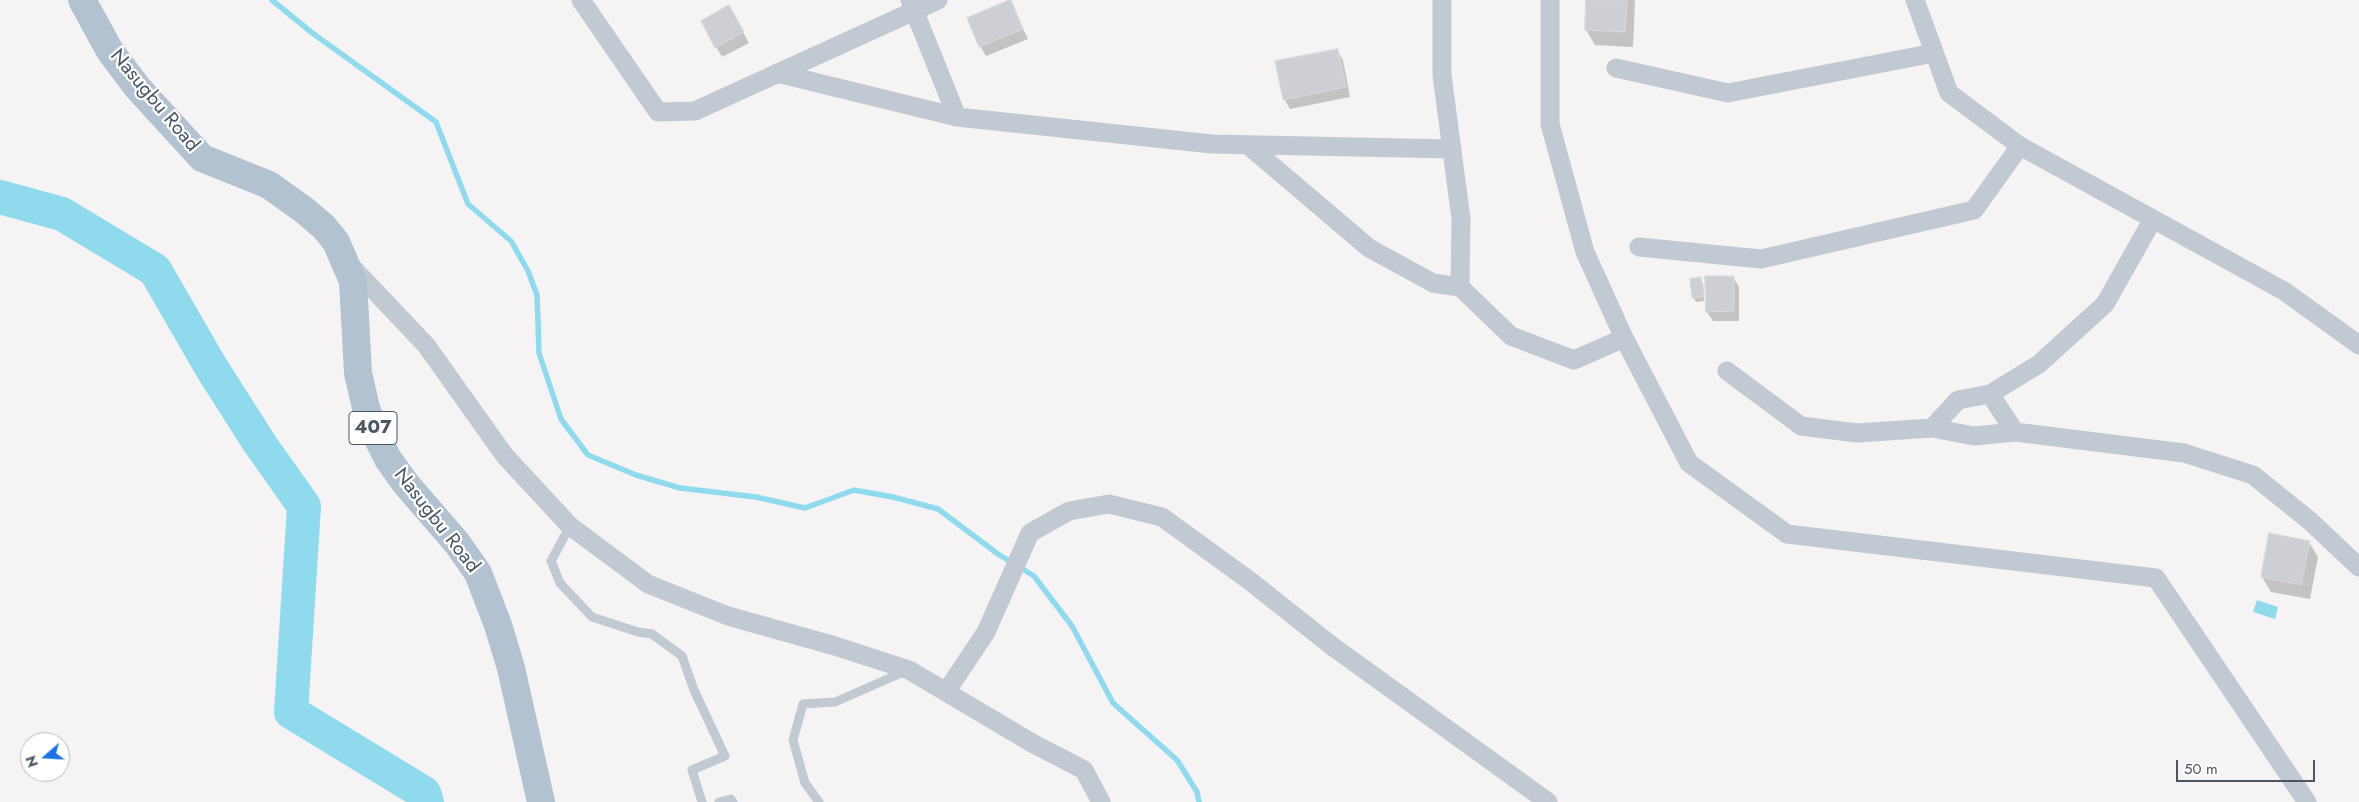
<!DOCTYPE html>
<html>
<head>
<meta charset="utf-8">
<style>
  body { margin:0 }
  #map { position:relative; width:2359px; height:802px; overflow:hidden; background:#f5f3f3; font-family:Jost,sans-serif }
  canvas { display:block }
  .north { position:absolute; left:20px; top:732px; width:50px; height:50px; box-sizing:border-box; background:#fff; border:1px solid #b7bbc0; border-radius:50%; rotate:251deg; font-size:14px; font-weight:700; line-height:20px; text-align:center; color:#4a5661 }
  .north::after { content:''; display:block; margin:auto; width:18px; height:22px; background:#1a73e8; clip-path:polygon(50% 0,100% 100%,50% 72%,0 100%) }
  .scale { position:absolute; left:2176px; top:760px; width:139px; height:22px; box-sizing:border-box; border:2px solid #4a5661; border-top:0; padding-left:6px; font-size:15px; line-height:18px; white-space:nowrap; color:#4a5661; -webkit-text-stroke:4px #fff; paint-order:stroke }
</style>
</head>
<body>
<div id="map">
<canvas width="2359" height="802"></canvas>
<div class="north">N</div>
<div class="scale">50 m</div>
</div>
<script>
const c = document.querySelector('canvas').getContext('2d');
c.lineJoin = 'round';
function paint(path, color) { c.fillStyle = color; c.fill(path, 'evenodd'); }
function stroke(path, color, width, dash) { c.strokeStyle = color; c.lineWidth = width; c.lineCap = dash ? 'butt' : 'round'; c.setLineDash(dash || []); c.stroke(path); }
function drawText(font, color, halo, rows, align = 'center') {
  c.font = font + ' Jost,sans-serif'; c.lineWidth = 4.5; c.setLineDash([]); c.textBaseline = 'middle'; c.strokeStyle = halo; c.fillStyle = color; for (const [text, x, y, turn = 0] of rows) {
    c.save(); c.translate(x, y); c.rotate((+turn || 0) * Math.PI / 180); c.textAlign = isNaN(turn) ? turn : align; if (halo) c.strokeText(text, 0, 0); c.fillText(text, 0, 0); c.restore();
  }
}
paint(new Path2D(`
  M 2257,600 L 2278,607 L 2275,619 L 2253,612 Z`), '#90daee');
paint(new Path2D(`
  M 1588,0 L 1635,0 L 1633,47 L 1595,45 L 1586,30 Z
  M 1010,1 L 1028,39 L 986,56 L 980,46 Z
  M 729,7 L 749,43 L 722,57 L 702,22 Z
  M 1337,50 L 1343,60 L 1350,97 L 1290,109 L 1284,99 Z
  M 1733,277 L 1739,287 L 1739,321 L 1713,321 L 1707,312 Z
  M 1700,279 L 1703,283 L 1704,301 L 1696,302 L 1693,297 Z
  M 2309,542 L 2318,557 L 2310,599 L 2271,592 L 2262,577 Z`), '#0003');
stroke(new Path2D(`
  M 272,0 L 311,32 L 436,122 L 468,204 L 511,241 L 528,271 L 537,295 L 539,353 L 561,419 L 588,455 L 636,475 L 680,488 L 756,497 L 805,508 L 854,490 L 893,497 L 938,509 L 998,554 L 1034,576 L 1072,626 L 1113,703 L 1177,760 L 1197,792 L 1199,802`), '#90daee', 5.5);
stroke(new Path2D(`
  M 0,197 L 62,214 L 155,270 L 211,367 L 260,444 L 304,506 L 291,712 L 424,793 L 427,802`), '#90daee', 34);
const building = new Path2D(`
  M 1009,0 L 1011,0 L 1023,29 L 979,47 L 967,18 Z
  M 1586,0 L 1627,0 L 1625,32 L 1585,30 Z
  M 729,5 L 744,32 L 715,48 L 701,21 Z
  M 1338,49 L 1346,87 L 1283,100 L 1275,61 Z
  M 1705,276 L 1734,276 L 1734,311 L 1706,312 Z
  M 1701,277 L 1702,297 L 1692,298 L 1690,279 Z
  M 2269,533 L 2310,541 L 2301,585 L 2261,577 Z`);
paint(building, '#cdcfd5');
stroke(building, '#d7d9de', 1);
stroke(new Path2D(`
  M 570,526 L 551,561 L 560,583 L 592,617 L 638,632 L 652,634 L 682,656 L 694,690 L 725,756 L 692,770 L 702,802
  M 719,802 L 731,799 L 733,802
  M 819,802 L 805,783 L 793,740 L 803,704 L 835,702 L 906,671`), '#c1cad2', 9);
stroke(new Path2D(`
  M 581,0 L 658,112 L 695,111 L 938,0
  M 910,0 L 957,117
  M 1442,0 L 1442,75 L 1461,219 L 1460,287 L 1511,336 L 1574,360 L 1624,338
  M 1550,0 L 1550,124 L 1585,252 L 1624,338 L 1689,463 L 1787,534 L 2156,578 L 2307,802
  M 1915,0 L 1949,93 L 2020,146 L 2284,291 L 2359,345
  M 1616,68 L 1728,93 L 1934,53
  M 777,73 L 957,117 L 1212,144 L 1452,149
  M 1249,146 L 1369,248 L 1433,283 L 1460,287
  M 2153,219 L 2105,304 L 2039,364 L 1990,394 L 2015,432 L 2184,453 L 2253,475 L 2310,521 L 2359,567
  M 1639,247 L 1761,259 L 1974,210 L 2020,146
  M 349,264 L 426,345 L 505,456 L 570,526 L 648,584 L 728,616 L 835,646 L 909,670 L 1032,743 L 1084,770 L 1101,802
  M 1727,371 L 1801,426 L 1857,433 L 1932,428
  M 1990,394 L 1958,400 L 1932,428 L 1974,436 L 2015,432
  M 946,692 L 986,632 L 1030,533 L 1069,511 L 1109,504 L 1162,517 L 1250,581 L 1332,646 L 1548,802`), '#c1cad2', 19);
stroke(new Path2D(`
  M 82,0 L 110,51 L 137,87 L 202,158 L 269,185 L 304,210 L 324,227 L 336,242 L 353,281 L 358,373 L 366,408 L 376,435 L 388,459 L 406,484 L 457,543 L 478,573 L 498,625 L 511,668 L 541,802`), '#b3c2d1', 28);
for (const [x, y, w] of [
  [373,428,48]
]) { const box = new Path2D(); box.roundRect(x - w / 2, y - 16.5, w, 33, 4); c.fillStyle = '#fff'; c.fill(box); stroke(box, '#4a5661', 1); }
drawText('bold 19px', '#4a5661', null, [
  ["407",373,428]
]);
drawText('20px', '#4a5661', '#fff', [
  ["Nasugbu Road",154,101,50],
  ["Nasugbu Road",436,521,52]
]);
</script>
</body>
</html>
